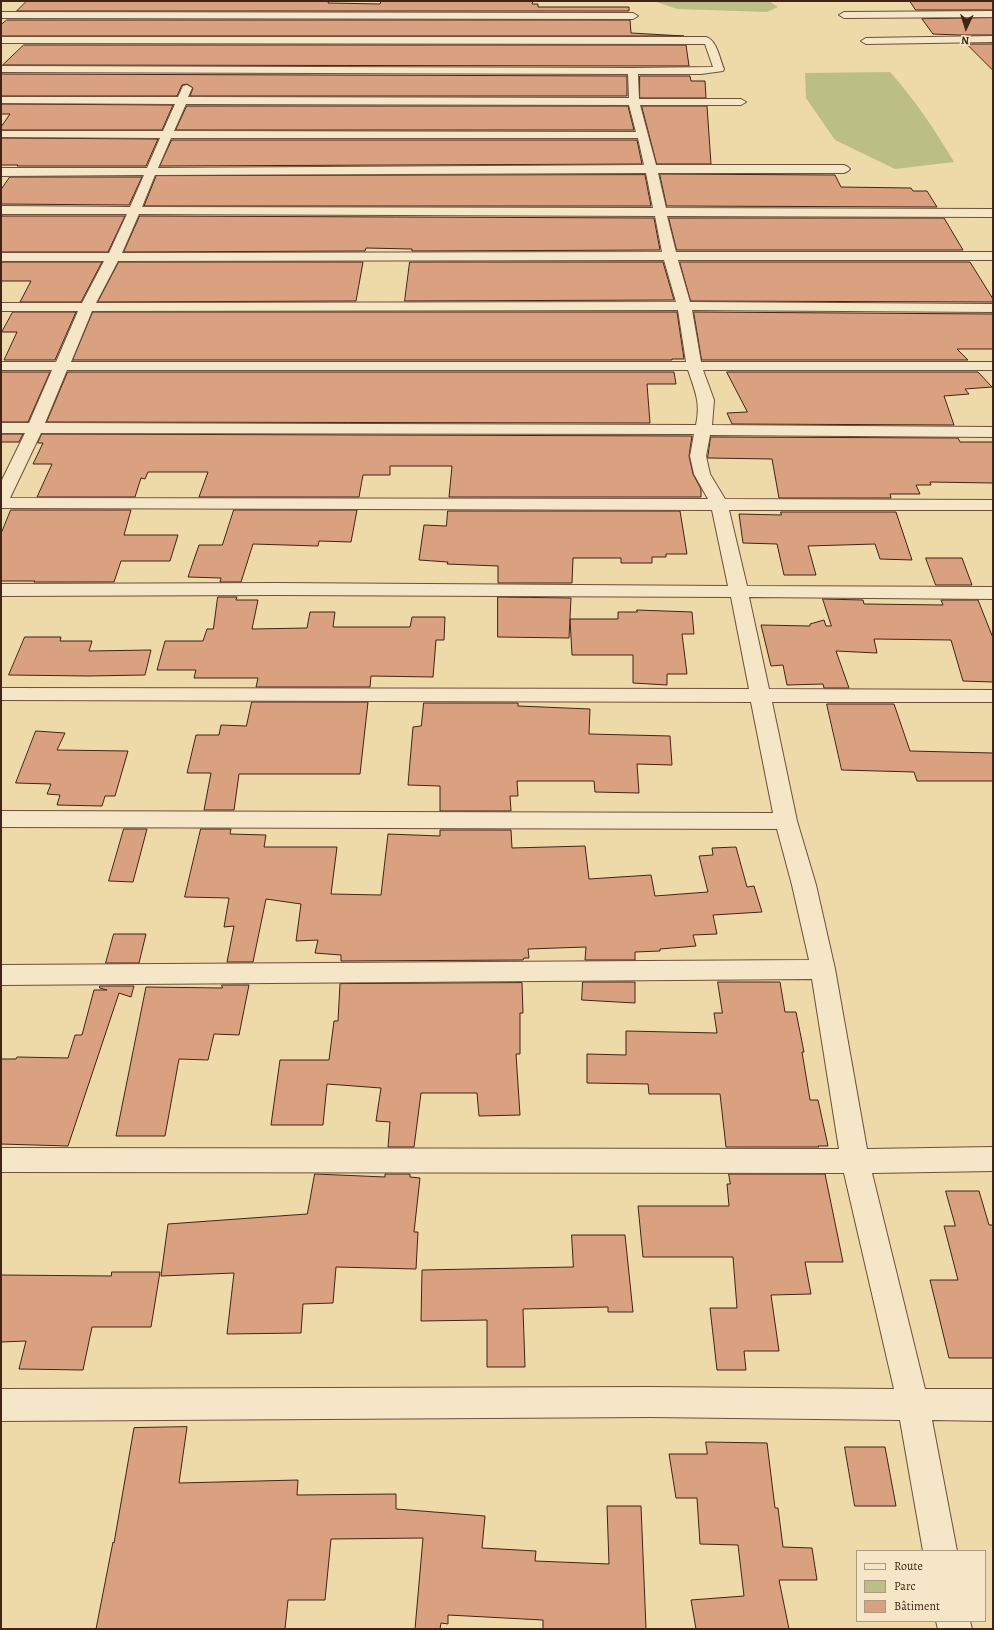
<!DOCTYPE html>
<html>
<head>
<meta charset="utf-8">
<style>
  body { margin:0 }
  #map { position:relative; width:994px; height:1630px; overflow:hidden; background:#eed9a8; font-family:Alegreya,serif }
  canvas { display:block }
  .frame { position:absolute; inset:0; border:2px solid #422318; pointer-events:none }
  .legend { position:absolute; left:856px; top:1550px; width:130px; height:72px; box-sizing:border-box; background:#f4e6c6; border:1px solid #ad9880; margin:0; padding:5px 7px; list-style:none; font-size:12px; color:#422318 }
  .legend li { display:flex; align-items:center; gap:8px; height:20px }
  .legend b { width:20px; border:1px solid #ad9880 }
  .north { position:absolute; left:946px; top:8px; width:40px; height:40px; -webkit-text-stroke:3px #f4e6c6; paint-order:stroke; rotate:184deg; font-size:11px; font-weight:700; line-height:16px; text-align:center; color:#422318 }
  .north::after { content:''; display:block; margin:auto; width:14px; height:18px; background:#422318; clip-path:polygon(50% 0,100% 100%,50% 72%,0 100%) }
</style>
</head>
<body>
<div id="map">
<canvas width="994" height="1630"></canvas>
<div class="frame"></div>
<ul class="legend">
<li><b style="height:5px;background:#f4e6c6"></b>Route</li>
<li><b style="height:11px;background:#bbbf86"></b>Parc</li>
<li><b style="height:11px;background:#daa181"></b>Bâtiment</li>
</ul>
<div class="north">N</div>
</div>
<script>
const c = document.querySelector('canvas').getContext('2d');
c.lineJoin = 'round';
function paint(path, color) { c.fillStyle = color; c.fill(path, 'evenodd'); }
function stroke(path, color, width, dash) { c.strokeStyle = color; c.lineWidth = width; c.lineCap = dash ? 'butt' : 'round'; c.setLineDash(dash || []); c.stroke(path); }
paint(new Path2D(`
  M 654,1 L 769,1 L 778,7 L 767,12 L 677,9 Z
  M 890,72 C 915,100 935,130 954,162 L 895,169 L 835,140 L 806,98 L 805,73 Z`), '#bbbf86');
const building = new Path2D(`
  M 27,1 L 329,1 L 328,3 L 380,4 L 381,1 L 533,1 L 532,4 L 538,4 L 538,7 L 629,7 L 629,11 L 17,11 Z
  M 910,1 L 993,1 L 993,10 L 916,10 Z
  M 993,18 L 993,35 L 958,35 L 933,34 L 922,19 Z
  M 7,20 L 630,20 L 631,33 L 684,36 L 1,36 L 1,25 Z
  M 967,44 L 993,44 L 993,70 Z
  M 24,45 L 686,45 L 689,66 L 3,65 Z
  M 1,74 L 627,76 L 627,96 L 190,96 L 193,88 L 187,84 L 182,85 L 177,96 L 1,96 Z
  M 640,76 L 690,76 L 691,81 L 705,81 L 706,98 L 640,98 Z
  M 1,104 L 173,105 L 162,130 L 1,130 L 1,127 L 10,114 L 1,114 Z
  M 187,106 L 628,106 L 634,130 L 176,130 Z
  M 642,106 L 707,106 L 711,164 L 657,164 Z
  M 1,138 L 158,139 L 146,166 L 17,166 L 18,165 L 1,165 Z
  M 172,140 L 637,140 L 642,164 L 160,166 Z
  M 660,174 L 835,175 L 841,187 L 911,188 L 913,191 L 927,191 L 937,207 L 667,206 Z
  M 645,175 L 651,206 L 144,206 L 156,176 Z
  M 10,177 L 142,177 L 129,205 L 1,204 L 1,190 Z
  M 1,216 L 125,216 L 108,252 L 1,252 Z
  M 140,216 L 654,218 L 660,250 L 412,251 L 412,249 L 366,248 L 365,251 L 124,252 Z
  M 669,218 L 944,218 L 963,250 L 677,250 Z
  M 1,262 L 102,262 L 81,302 L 20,302 L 31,281 L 1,281 Z
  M 119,262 L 363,262 L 356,301 L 98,302 Z
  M 410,262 L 663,262 L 674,300 L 405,301 Z
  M 680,262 L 970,262 L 993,299 L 993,302 L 691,301 Z
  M 13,312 L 76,312 L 55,360 L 4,360 L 17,332 L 2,332 Z
  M 93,312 L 677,312 L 684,359 L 672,359 L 672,360 L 73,360 Z
  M 694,312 L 993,314 L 993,349 L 957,349 L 968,360 L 702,360 Z
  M 1,372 L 50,372 L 28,422 L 1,422 Z
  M 68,372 L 674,372 L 676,384 L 647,384 L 650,423 L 47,422 Z
  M 727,372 L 978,372 L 992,387 L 965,389 L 969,394 L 944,396 L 954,425 L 732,424 L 727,413 L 747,412 Z
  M 1,434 L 23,434 L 19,442 L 1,442 Z
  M 42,434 L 692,436 L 689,456 L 693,474 L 701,489 L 701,497 L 449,497 L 452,466 L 390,466 L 390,475 L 363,475 L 359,497 L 199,497 L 208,472 L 148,472 L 145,479 L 141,478 L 135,497 L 37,497 L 52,464 L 33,464 L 43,443 L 38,443 Z
  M 711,437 L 958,438 L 960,442 L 993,442 L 993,483 L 930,482 L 931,485 L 916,485 L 920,494 L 890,494 L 891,498 L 779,498 L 772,459 L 708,458 Z
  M 11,510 L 131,510 L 124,535 L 178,535 L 170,561 L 121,561 L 114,582 L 34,582 L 35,581 L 1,581 L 1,534 Z
  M 234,510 L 357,510 L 351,542 L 319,541 L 318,546 L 253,544 L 241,582 L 220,582 L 221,578 L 188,577 L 199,545 L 222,545 Z
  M 448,511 L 680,511 L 687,554 L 666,554 L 666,557 L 652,557 L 652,563 L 621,563 L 621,558 L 573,558 L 572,583 L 498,583 L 498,566 L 447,564 L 448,562 L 419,560 L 424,525 L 446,526 Z
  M 781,512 L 896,512 L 912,560 L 880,559 L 875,544 L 808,546 L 816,575 L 784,575 L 777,544 L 743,543 L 739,514 L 781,515 Z
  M 926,558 L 962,558 L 972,585 L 936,585 Z
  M 218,597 L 237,597 L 236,600 L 258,600 L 252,629 L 307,628 L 310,612 L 335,612 L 333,627 L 410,627 L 412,617 L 445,617 L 444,640 L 436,640 L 433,677 L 371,676 L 370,687 L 256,687 L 258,678 L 194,678 L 196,670 L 157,670 L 165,641 L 203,641 L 207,629 L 213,629 Z
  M 498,597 L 571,598 L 569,638 L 498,637 Z
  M 823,599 L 863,600 L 864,604 L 943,605 L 941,600 L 978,600 L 993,638 L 993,682 L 963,681 L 951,640 L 874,639 L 877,653 L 836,651 L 849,688 L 824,688 L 823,684 L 787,685 L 783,665 L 771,666 L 761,625 L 810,626 L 810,624 L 824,620 L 826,626 L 831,626 Z
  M 637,610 L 692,612 L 694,634 L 682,634 L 687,674 L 667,674 L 667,685 L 633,683 L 633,655 L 572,655 L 570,619 L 618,619 L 618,612 L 637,612 Z
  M 25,637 L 61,637 L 60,641 L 92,641 L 89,651 L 151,650 L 145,675 L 88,676 L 9,675 Z
  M 252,702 L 368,702 L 360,774 L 239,774 L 234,810 L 204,810 L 211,773 L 187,773 L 196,735 L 219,735 L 221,725 L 246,726 Z
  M 424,703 L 518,703 L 518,706 L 590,709 L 589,734 L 670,736 L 672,765 L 637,764 L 639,793 L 595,792 L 594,781 L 517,781 L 518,796 L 510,796 L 511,811 L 440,811 L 440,786 L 408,785 L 413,727 L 421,726 Z
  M 827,704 L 894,704 L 910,751 L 993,753 L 993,781 L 917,781 L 914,772 L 842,770 Z
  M 36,731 L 65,733 L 57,750 L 128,751 L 115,796 L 105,796 L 102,806 L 57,805 L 60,795 L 47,794 L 51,784 L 16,783 Z
  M 124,829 L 147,829 L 133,882 L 109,881 Z
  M 201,829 L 231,829 L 230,834 L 266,835 L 264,847 L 337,847 L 331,894 L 381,895 L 388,834 L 440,836 L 440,830 L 511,830 L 512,848 L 585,846 L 589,879 L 651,875 L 655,896 L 708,892 L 699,856 L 713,855 L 712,848 L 736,847 L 747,887 L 754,886 L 762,912 L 713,915 L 717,934 L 693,935 L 696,946 L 660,949 L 660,951 L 635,952 L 635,960 L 585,960 L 586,947 L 528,949 L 529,958 L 524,958 L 523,960 L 341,961 L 341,955 L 315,953 L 318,940 L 296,941 L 301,904 L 266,899 L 253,962 L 227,962 L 234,926 L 224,927 L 229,898 L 185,897 Z
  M 114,934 L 146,934 L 139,963 L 106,963 Z
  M 583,982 L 635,982 L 635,1003 L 582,1000 Z
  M 718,982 L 780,982 L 785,1012 L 796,1012 L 804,1052 L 802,1052 L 810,1100 L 818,1100 L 828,1146 L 818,1146 L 819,1147 L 726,1147 L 720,1094 L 649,1094 L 648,1084 L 587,1083 L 587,1054 L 626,1055 L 626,1031 L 717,1033 L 714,1013 L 722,1013 Z
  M 522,983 L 523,1013 L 520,1013 L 520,1054 L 516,1054 L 520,1115 L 479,1116 L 477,1093 L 421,1093 L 414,1147 L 388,1147 L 390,1122 L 376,1121 L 381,1088 L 327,1084 L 323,1125 L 271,1125 L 280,1060 L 329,1060 L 334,1021 L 338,1021 L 340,984 Z
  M 222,985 L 249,985 L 239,1035 L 214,1034 L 208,1060 L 179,1059 L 165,1136 L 116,1136 L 146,987 L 222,988 Z
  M 100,986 L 134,986 L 131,997 L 119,993 L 68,1146 L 1,1144 L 1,1059 L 16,1059 L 17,1057 L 68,1058 L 75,1035 L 82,1035 L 94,990 L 107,990 L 100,988 Z
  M 315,1174 L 385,1177 L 385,1174 L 410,1174 L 410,1177 L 420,1178 L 414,1232 L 418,1232 L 416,1269 L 336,1267 L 333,1303 L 303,1304 L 301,1333 L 227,1334 L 234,1273 L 161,1276 L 168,1224 L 307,1214 Z
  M 729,1174 L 825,1174 L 843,1262 L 805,1262 L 811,1294 L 771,1295 L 779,1351 L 744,1351 L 746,1370 L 717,1370 L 710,1308 L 737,1308 L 733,1257 L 643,1257 L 638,1206 L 729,1206 L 727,1184 L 730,1184 Z
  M 946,1191 L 979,1191 L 989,1225 L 993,1225 L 993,1358 L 949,1358 L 930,1280 L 958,1280 L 944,1226 L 955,1226 Z
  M 572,1235 L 625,1235 L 633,1312 L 608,1312 L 608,1307 L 523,1309 L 525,1367 L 487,1367 L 487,1320 L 421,1321 L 422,1270 L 573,1267 Z
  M 112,1272 L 160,1272 L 151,1327 L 92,1327 L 83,1370 L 19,1369 L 26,1341 L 1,1342 L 1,1275 L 111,1276 Z
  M 187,1427 L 179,1483 L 298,1480 L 297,1495 L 396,1494 L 396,1509 L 485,1516 L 482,1548 L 536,1551 L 535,1561 L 609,1564 L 607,1506 L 641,1506 L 646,1629 L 543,1629 L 543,1620 L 448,1615 L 448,1624 L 441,1623 L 440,1629 L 415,1629 L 423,1538 L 331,1539 L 325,1600 L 288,1600 L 285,1629 L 96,1629 L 113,1542 L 114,1543 L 134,1428 Z
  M 706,1442 L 767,1443 L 775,1508 L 778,1508 L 783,1547 L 812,1548 L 817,1580 L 779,1580 L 789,1629 L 696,1629 L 691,1600 L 744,1596 L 738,1545 L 700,1544 L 697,1498 L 676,1498 L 669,1454 L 707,1454 Z
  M 845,1447 L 885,1447 L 896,1506 L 855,1506 Z`);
paint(building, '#daa181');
stroke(building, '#422318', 1);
const minor = new Path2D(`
  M 993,11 L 993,17 L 844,18 L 839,15 L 844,12 Z
  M 1,12 L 633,13 L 638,16 L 633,19 L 1,18 Z
  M 993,36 L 993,42 L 866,44 L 861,41 L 866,38 Z
  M 1,37 L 706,37 C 717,40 720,60 724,69 L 723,71 L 701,74 L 638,74 L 639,99 L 741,99 L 746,102 L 741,105 L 640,105 L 656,165 L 844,165 L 848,167 L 850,169 L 848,171 L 844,173 L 658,173 L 666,208 L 993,209 L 993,217 L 667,216 L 676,252 L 993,252 L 993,260 L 678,260 L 690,302 L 993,304 L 993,312 L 692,310 L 701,362 L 993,362 L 993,370 L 703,370 L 714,400 L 712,425 L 993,427 L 993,437 L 710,435 L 706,456 L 710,474 L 725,499 L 993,500 L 993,510 L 729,510 L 747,586 L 993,587 L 993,599 L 749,597 L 769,689 L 993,690 L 993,702 L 772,702 L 797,821 L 816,885 L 835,969 L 867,1149 L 993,1147 L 993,1171 L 872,1173 L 925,1389 L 993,1389 L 993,1421 L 932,1420 L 957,1551 L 923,1551 L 900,1420 L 649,1417 L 1,1421 L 1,1389 L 649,1387 L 894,1389 L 844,1173 L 1,1172 L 1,1148 L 839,1149 L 812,979 L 1,985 L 1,965 L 809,960 L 792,885 L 777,829 L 1,827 L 1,811 L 773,813 L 751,702 L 1,700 L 1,688 L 749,689 L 731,597 L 276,595 L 1,596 L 1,584 L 276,583 L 728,586 L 712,510 L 1,508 L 1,482 L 25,433 L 1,433 L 1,423 L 29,423 L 52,370 L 1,370 L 1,362 L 56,362 L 78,311 L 1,311 L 1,303 L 82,303 L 104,261 L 1,261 L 1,253 L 109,253 L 127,214 L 1,214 L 1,206 L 130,207 L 144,175 L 1,176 L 1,168 L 147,168 L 160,138 L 1,137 L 1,131 L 163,131 L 175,104 L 1,103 L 1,97 L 178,97 L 183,86 L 187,85 L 192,88 L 188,97 L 629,98 L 628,74 L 1,72 L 1,66 L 633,68 L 713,67 L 705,44 L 1,43 ZM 186,104 L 629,105 L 636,132 L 174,131 ZM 171,138 L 638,138 L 644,165 L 158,168 ZM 646,173 L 653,208 L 142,207 L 155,175 ZM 139,214 L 655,216 L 662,252 L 122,253 ZM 664,260 L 676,302 L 96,303 L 118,261 ZM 678,310 L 686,362 L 71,362 L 92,311 ZM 67,370 L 688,370 C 695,391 701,403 696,425 L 45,423 ZM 41,433 L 694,434 L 690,456 L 694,474 L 708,499 L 10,498 Z
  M 936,1621 L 970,1621 L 972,1629 L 938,1629 Z`);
stroke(minor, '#6d503c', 2);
paint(minor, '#f4e6c6');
</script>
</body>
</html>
